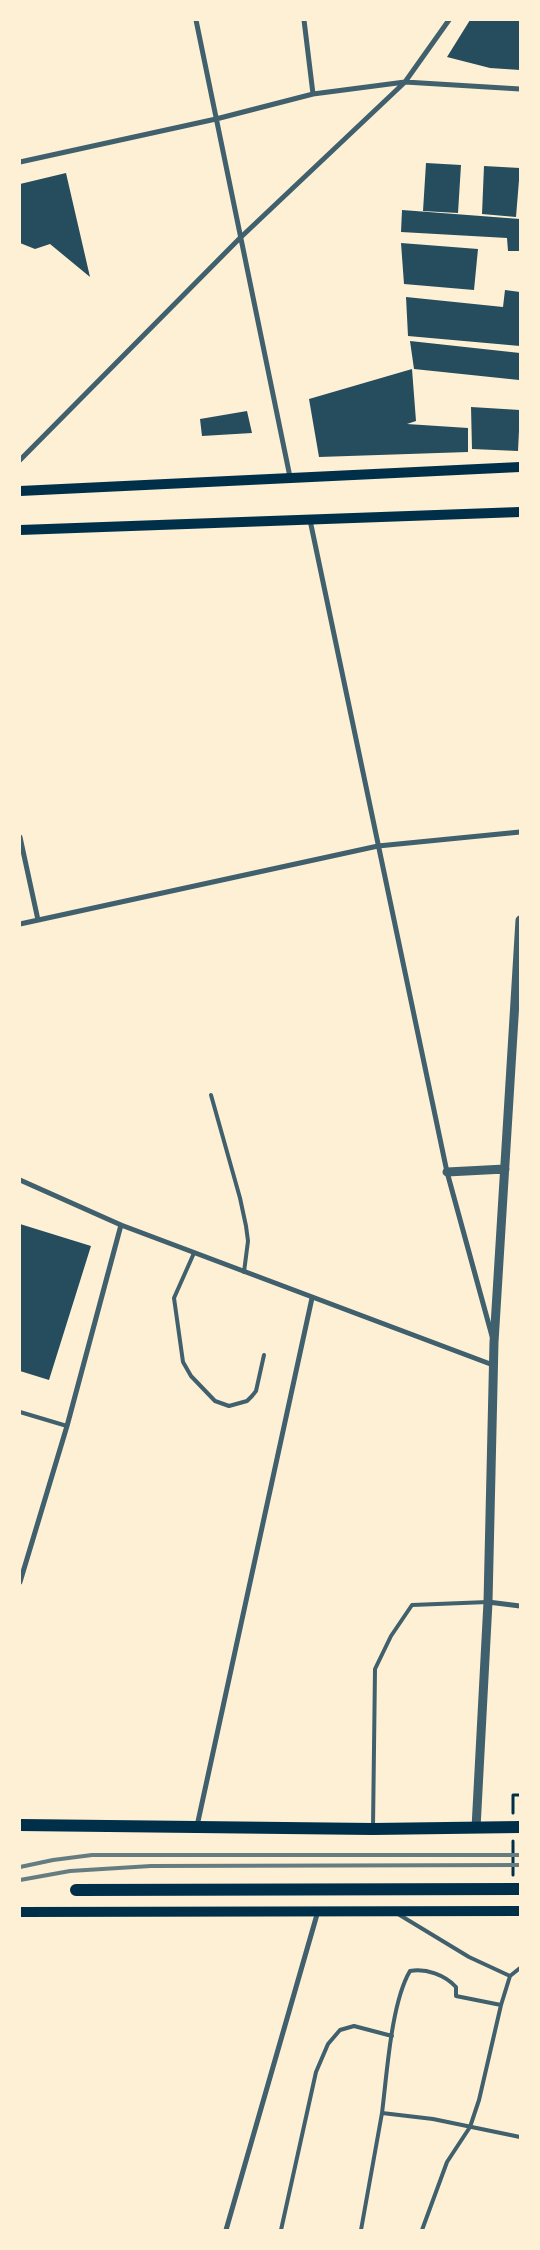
<!DOCTYPE html>
<html>
<head>
<meta charset="utf-8">
<style>
  body { margin:0 }
  #map { position:relative; width:540px; height:2250px; overflow:hidden; background:#fdf0d5; font-family:"Fira Sans Condensed",sans-serif }
  canvas { display:block }
  .frame { position:absolute; inset:0; border:21px solid #fdf0d5; pointer-events:none }
</style>
</head>
<body>
<div id="map">
<canvas width="540" height="2250"></canvas>
<div class="frame"></div>
</div>
<script>
const c = document.querySelector('canvas').getContext('2d');
c.lineJoin = 'round';
function paint(path, color) { c.fillStyle = color; c.fill(path, 'evenodd'); }
function stroke(path, color, width, dash) { c.strokeStyle = color; c.lineWidth = width; c.lineCap = dash ? 'butt' : 'round'; c.setLineDash(dash || []); c.stroke(path); }
paint(new Path2D(`
  M 470,20 L 520,20 L 520,70 L 490,68 L 447,57 Z
  M 426,163 L 461,165 L 458,213 L 423,211 Z
  M 484,166 L 520,168 L 516,217 L 482,214 Z
  M 66,173 L 90,277 L 50,244 L 35,249 L 20,243 L 20,184 Z
  M 402,210 L 520,219 L 520,251 L 508,251 L 507,238 L 401,232 Z
  M 401,243 L 478,249 L 474,290 L 404,284 Z
  M 505,290 L 520,292 L 520,346 L 408,336 L 406,297 L 503,307 Z
  M 410,341 L 520,353 L 519,380 L 414,369 Z
  M 412,369 L 416,421 L 407,424 L 468,428 L 468,452 L 319,457 L 309,399 Z
  M 471,407 L 520,410 L 518,451 L 472,449 Z
  M 247,411 L 252,433 L 202,436 L 200,419 Z
  M 20,1224 L 91,1246 L 49,1380 L 20,1371 Z`), '#264d5e');
stroke(new Path2D(`
  M 513,1813 L 513,1795 L 520,1795
  M 513,1875 L 513,1841`), '#003049', 3);
stroke(new Path2D(`
  M 211,1095 L 240,1198 L 246,1226 L 248,1241 L 244,1272
  M 194,1253 L 174,1298 L 183,1362 L 191,1376 L 215,1401 L 229,1406 L 247,1401 L 252,1396 L 256,1391 L 264,1355
  M 20,1412 L 67,1426
  M 373,1827 L 375,1669 L 391,1636 L 412,1605 L 488,1602
  M 398,1914 L 469,1957 L 510,1976 L 501,2005 L 479,2100 L 470,2127 L 447,2162 L 422,2230
  M 510,1976 L 520,1968
  M 382,2113 C 387,2074 391,2003 410,1971 C 426,1968 445,1975 456,1987 L 456,1996 L 501,2005
  M 281,2230 L 316,2072 L 328,2044 L 340,2030 L 354,2026 L 392,2036
  M 361,2230 L 382,2113 L 433,2119 L 520,2137`), '#3f606c', 4);
stroke(new Path2D(`
  M 196,20 L 290,477
  M 304,20 L 313,94
  M 20,162 L 216,119 L 313,94 L 405,82 L 520,89
  M 20,460 L 240,238 L 405,82 L 449,20
  M 310,520 L 447,1172 L 492,1336
  M 20,837 L 38,920
  M 20,924 L 378,846 L 520,832
  M 20,1180 L 121,1225 L 493,1365
  M 20,1582 L 67,1426 L 121,1225
  M 488,1602 L 520,1606
  M 197,1826 L 312,1298
  M 226,2230 L 318,1911`), '#3f606c', 5);
stroke(new Path2D(`
  M 447,1172 L 505,1169
  M 476,1828 L 488,1602 L 494,1342 L 520,920`), '#3f606c', 9);
stroke(new Path2D(`
  M 20,491 L 520,467
  M 20,530 L 520,512
  M 20,1912 L 520,1911`), '#003049', 10);
stroke(new Path2D(`
  M 20,1825 L 373,1829 L 520,1827
  M 76,1890 L 520,1889`), '#003049', 12);
stroke(new Path2D(`
  M 20,1867 L 53,1860 L 92,1855 L 520,1855
  M 20,1880 L 70,1871 L 151,1866 L 520,1865`), '#657d81', 4);
</script>
</body>
</html>
